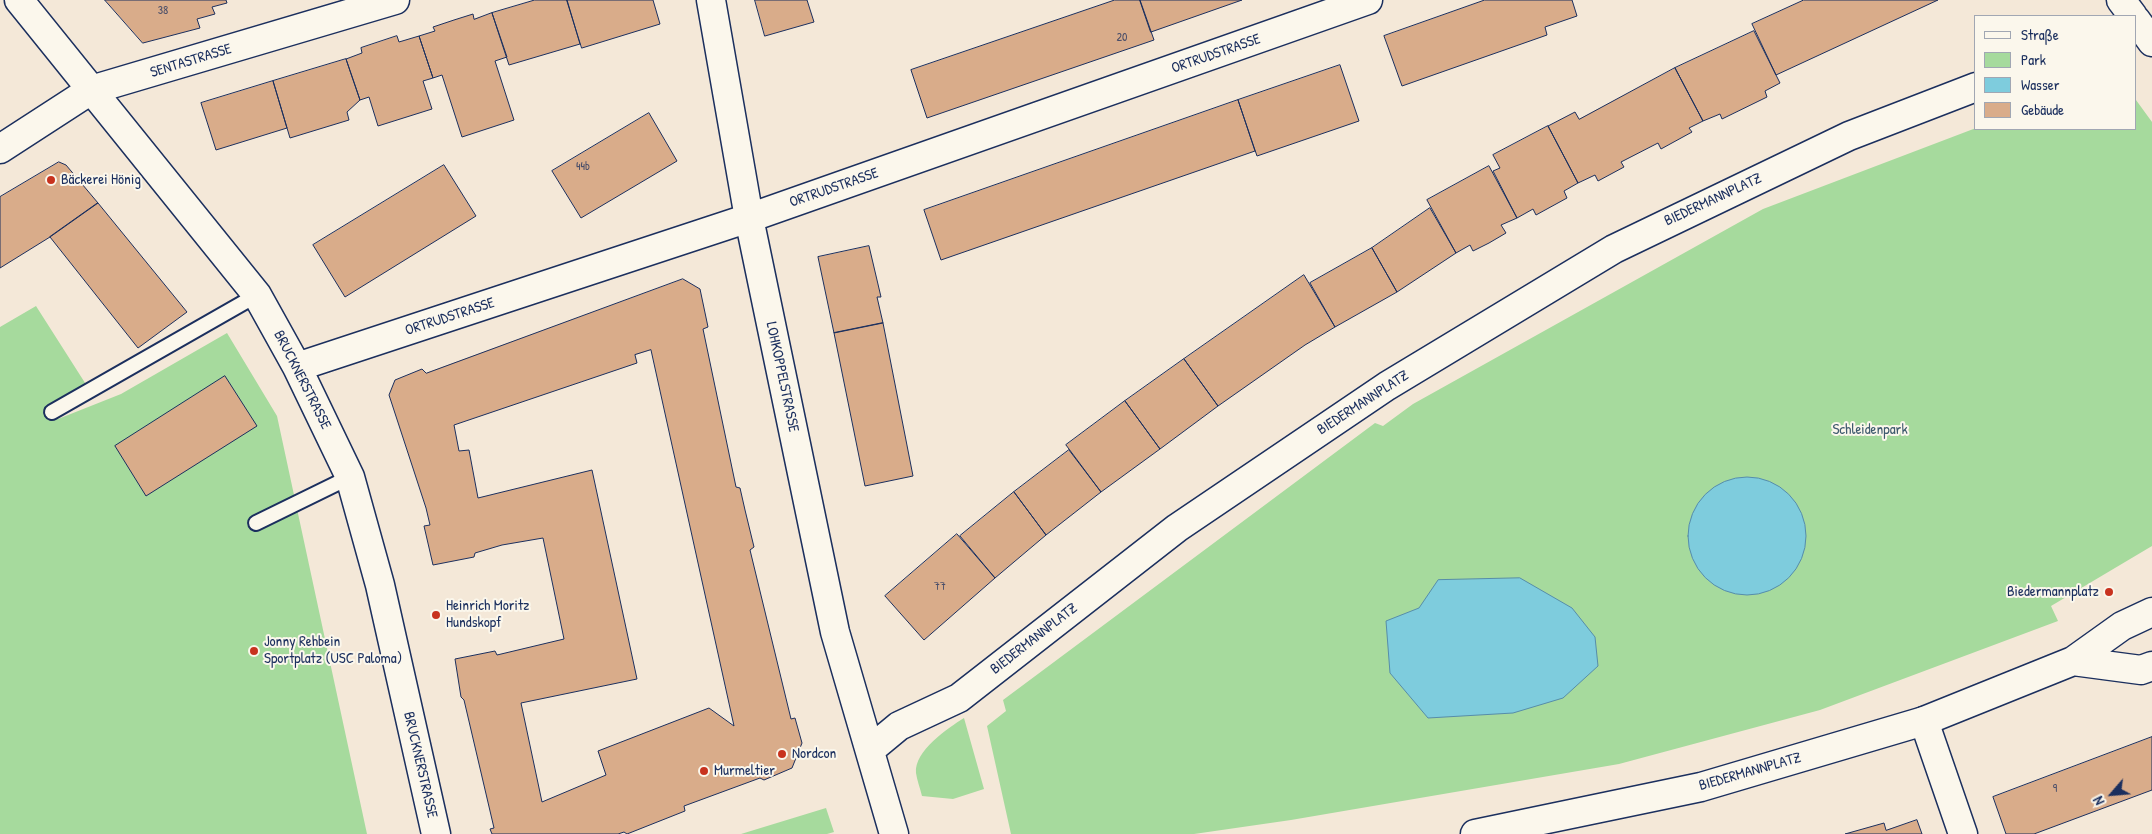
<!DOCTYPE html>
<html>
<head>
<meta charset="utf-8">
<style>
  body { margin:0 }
  #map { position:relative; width:2152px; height:834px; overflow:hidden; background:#f4e8d8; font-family:"Patrick Hand",sans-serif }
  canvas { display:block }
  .legend { position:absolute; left:1974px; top:15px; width:162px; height:115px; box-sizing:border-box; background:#fbf7ec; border:1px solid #a1a7b3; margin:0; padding:6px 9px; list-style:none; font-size:15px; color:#1b2f5e }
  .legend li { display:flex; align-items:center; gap:10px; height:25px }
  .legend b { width:25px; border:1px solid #a1a7b3 }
  .north { position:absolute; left:2087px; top:769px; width:50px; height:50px; -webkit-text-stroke:4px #fbf7ec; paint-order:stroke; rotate:243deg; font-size:14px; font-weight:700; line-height:20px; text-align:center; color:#1b2f5e }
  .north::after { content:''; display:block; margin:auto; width:18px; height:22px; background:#1b2f5e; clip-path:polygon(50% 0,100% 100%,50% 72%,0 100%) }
</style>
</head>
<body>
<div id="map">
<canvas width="2152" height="834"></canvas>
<ul class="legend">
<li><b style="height:6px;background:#fbf7ec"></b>Straße</li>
<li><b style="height:14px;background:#a6da9d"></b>Park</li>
<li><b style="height:14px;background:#7eccdd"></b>Wasser</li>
<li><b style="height:14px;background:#d9ac8a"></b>Gebäude</li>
</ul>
<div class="north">N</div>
</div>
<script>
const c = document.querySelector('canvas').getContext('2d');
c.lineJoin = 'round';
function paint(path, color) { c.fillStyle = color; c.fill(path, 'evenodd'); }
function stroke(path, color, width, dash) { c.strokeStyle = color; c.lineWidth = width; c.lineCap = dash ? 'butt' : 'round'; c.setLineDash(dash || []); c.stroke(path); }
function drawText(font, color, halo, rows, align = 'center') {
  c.font = font + ' "Patrick Hand",sans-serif'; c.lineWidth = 4; c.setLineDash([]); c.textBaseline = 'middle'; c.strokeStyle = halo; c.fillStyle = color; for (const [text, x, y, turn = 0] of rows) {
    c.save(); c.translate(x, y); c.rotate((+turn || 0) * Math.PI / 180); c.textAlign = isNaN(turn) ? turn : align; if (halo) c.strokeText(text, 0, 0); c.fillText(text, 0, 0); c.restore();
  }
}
paint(new Path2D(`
  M 2136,100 L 2152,122 L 2152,546 L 2051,606 L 2058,621 L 1820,710 L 1619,764 L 1291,820 L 1194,834 L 1011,834 L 987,726 L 1006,711 L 1003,700 L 1375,423 L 1383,426 L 1413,404 L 1763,209 L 1976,128 L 2136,129 Z
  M 36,306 L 87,386 L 52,412 L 58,419 L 121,394 L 227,333 L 277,416 L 367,834 L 0,834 L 0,327 Z
  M 964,718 L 984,789 L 953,799 L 922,796 C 920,788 917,780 916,773 C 914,751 948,728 964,718 Z
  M 826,808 L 834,832 L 827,834 L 741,834 Z`), '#a6da9d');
const water = new Path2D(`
  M1688 536a59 59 0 1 1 118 0a59 59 0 1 1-118 0Z
  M 1520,578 L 1572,608 L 1595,637 L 1598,666 L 1563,698 L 1513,713 L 1428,718 L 1390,673 L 1386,621 L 1419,608 L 1438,580 Z`);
paint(water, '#7eccdd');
stroke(water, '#568daa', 1);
const building = new Path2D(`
  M 105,0 L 226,0 L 227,3 L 212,7 L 215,14 L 197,19 L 200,28 L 143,43 Z
  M 535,0 L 567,0 L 580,44 L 509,65 L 492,13 Z
  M 567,0 L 653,0 L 660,24 L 582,48 Z
  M 755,0 L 807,0 L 814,22 L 765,36 Z
  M 1115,0 L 1140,0 L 1154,40 L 927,118 L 911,70 Z
  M 1140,0 L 1242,0 L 1151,32 Z
  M 1485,0 L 1572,0 L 1577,16 L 1545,27 L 1547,35 L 1402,86 L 1384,36 Z
  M 1804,0 L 1938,0 L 1776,75 L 1752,24 Z
  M 492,13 L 507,57 L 495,61 L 514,120 L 462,137 L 442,75 L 433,78 L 419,36 L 435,31 L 433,27 L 454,20 L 473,14 L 474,19 Z
  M 1754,31 L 1780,83 L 1765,91 L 1767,97 L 1722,119 L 1720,114 L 1703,121 L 1675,68 Z
  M 397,36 L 399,42 L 419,36 L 433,78 L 423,81 L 432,109 L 378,126 L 369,97 L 360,100 L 346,59 L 362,53 L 361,48 Z
  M 346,59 L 360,100 L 347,112 L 349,120 L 290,138 L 273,81 Z
  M 1340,65 L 1359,121 L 1257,156 L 1238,100 Z
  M 1675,68 L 1703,121 L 1689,128 L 1692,132 L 1661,149 L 1658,143 L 1621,162 L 1624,167 L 1598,181 L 1595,175 L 1578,183 L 1548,126 L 1575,112 L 1579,119 Z
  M 273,81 L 287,128 L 216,150 L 201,103 Z
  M 1238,100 L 1255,151 L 941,260 L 924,210 Z
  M 649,113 L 677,161 L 581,218 L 552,171 Z
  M 1548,126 L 1578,183 L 1564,191 L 1567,198 L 1536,215 L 1533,209 L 1517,218 L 1493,171 L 1500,168 L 1493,155 Z
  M 59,162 L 66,165 L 98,203 L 50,237 L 0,268 L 0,197 Z
  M 444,165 L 476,216 L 345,297 L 313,245 Z
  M 1489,166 L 1517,218 L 1501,225 L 1506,233 L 1489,243 L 1473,251 L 1470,245 L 1456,253 L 1427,200 Z
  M 98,203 L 187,312 L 138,348 L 50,237 Z
  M 1430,208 L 1456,253 L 1397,292 L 1372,248 Z
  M 869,246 L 881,297 L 877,297 L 883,323 L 834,333 L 818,257 Z
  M 1372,248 L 1397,292 L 1335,327 L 1310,283 Z
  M 1304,275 L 1335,327 L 1305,345 L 1218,406 L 1184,359 Z
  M 683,279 L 700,289 L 708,327 L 703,329 L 736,487 L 740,488 L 745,510 L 754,547 L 750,550 L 791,719 L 795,718 L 802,743 L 792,768 L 764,780 L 760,778 L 684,806 L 685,811 L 627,834 L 624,832 L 618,834 L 492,834 L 490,829 L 494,828 L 464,700 L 461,697 L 455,659 L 495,651 L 497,655 L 564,639 L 543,538 L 502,545 L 475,553 L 474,557 L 433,565 L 424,526 L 430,525 L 426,508 L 389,395 L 395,380 L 422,369 L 426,373 ZM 651,350 L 734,726 L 709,708 L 598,751 L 606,775 L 542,802 L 521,703 L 637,679 L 592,470 L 478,498 L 469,450 L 459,451 L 454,425 L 637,363 L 635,355 Z
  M 883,323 L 913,476 L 865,486 L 834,333 Z
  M 1184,359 L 1218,406 L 1160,449 L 1125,401 Z
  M 225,376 L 257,426 L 146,496 L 115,446 Z
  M 1125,401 L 1160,449 L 1101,492 L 1066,445 Z
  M 1069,450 L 1101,492 L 1046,535 L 1014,492 Z
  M 1014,492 L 1046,535 L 995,578 L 960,536 Z
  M 957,534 L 995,578 L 924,640 L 885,596 Z
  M 2152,737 L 2152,790 L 2034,834 L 2006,834 L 1993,797 Z
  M 1917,820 L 1922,834 L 1845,834 L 1884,823 L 1886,830 Z`);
paint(building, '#d9ac8a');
stroke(building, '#1b2f5e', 1);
const service = new Path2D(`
  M 52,412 L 257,295
  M 256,523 L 350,477`);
const minor = new Path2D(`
  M 19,0 L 257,295 L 297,367 L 350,477 L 380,585 L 436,834
  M 711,0 L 749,218 L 835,632 L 894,834
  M 0,149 L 91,90 L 395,0
  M 297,367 L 749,218 L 1368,0
  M 1924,721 L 1963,834
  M 870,750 L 899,726 L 959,698 L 1177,528 L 1387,386 L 1614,249 L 1849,136 L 1976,87`);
const tertiary = new Path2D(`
  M 2121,0 L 2133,16
  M 2136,20 L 2152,42`);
const secondary = new Path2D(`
  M 2073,661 L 2141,670 L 2152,666
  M 1475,834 L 1701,787 L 1924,721 L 2073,661 L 2122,626 L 2152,612`);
stroke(service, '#1b2f5e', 18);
stroke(minor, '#1b2f5e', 31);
stroke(tertiary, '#1b2f5e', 31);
stroke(secondary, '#1b2f5e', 31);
stroke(service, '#fbf7ec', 14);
stroke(minor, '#fbf7ec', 28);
stroke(tertiary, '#fbf7ec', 28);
stroke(secondary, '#fbf7ec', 28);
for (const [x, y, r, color] of [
  [51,180,5,"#c8321e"],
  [2109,592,5,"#c8321e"],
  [436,615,5,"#c8321e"],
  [254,651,5,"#c8321e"],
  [782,754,5,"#c8321e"],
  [704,771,5,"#c8321e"]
]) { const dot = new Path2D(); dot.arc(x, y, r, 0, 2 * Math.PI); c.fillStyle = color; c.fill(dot); stroke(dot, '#fbf7ec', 2); }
drawText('12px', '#4a4e69', null, [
  ["38",163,11],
  ["20",1122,38],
  ["44b",583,167],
  ["77",940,587],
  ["9",2055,789]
]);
drawText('15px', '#1b2f5e', '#fbf7ec', [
  ["ORTRUDSTRASSE",1216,54,-19],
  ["SENTASTRASSE",191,61,-17],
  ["ORTRUDSTRASSE",834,188,-19],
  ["BIEDERMANNPLATZ",1713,200,-25],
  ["ORTRUDSTRASSE",450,317,-18],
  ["LOHKOPPELSTRASSE",782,377,78],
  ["BRUCKNERSTRASSE",302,380,63],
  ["BIEDERMANNPLATZ",1363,403,-33],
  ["BIEDERMANNPLATZ",1034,639,-38],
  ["BRUCKNERSTRASSE",420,765,77],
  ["BIEDERMANNPLATZ",1750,772,-16]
]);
drawText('15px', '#1b2f5e', '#fbf7ec', [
  ["Bäckerei Hönig",61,180],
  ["Biedermannplatz",2099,592,"right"],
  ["Heinrich Moritz",446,606],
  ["Hundskopf",446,623],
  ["Jonny Rehbein",264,642],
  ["Sportplatz (USC Paloma)",264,659],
  ["Nordcon",792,754],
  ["Murmeltier",714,771]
], 'left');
drawText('15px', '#3e5a6e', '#fbf7ec', [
  ["Schleidenpark",1870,430]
]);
</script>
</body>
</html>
